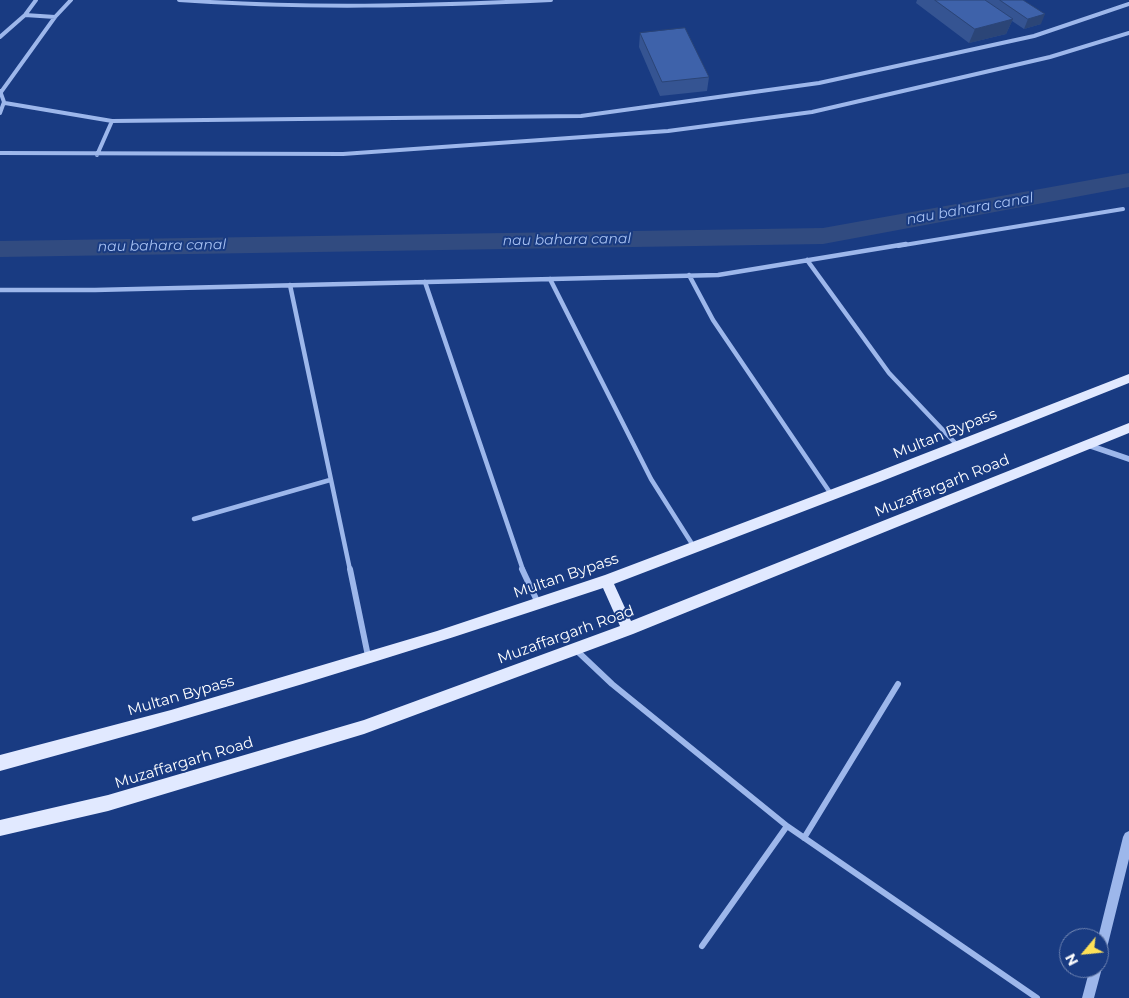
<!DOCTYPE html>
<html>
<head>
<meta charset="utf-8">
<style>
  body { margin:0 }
  #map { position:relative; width:1129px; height:998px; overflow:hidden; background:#193b82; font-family:Montserrat,sans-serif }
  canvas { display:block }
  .north { position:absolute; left:1059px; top:928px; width:50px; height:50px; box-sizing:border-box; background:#193b82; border:1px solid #7589b4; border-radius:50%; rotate:242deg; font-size:14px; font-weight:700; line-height:20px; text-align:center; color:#fff }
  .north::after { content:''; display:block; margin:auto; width:18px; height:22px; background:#fee158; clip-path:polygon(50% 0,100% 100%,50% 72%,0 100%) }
</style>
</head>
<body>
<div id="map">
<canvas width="1129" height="998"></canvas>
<div class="north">N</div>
</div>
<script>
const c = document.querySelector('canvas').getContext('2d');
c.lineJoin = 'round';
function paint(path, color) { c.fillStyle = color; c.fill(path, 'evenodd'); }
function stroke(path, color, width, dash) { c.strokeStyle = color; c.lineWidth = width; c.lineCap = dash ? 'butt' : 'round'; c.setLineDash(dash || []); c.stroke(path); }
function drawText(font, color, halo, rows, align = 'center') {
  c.font = font + ' Montserrat,sans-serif'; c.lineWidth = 4; c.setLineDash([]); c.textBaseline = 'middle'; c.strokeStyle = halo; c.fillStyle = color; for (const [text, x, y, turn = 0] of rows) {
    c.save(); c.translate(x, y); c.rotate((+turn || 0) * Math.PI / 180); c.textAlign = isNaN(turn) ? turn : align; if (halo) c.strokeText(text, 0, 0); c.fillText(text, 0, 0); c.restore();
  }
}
paint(new Path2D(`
  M 1129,173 L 1129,187 L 823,244 L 0,257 L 0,241 L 823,228 Z`), '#314b80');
stroke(new Path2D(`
  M 179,0 C 303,9 427,6 551,0
  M 25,15 L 55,17
  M 0,37 L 25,15 L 36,0
  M 0,91 L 4,102 L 0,113
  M 1,92 L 55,17 L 71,0
  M 5,103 L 112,121 L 581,116 L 819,83 L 1034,36 L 1129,4
  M 0,153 L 343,154 L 668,131 L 812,112 L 1050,57 L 1129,33
  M 97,155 L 112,121
  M 898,246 L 1123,209`), '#9db7eb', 4);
stroke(new Path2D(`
  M 807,260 L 889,373 L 958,446
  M 689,275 L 713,320 L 831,494
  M 550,279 L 651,479 L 694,547
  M 425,282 L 523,570
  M 290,285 L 350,570
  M 0,290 L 95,290 L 718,275 L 906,244
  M 194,519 L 330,480`), '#9db7eb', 4.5);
stroke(new Path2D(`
  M 350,569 L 368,656
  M 522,569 L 538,603
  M 575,649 L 612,684 L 787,826 L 1037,998
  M 804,838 L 898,684
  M 702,946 L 787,826`), '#9db7eb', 6);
paint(new Path2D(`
  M 1088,442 L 1129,456 L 1129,462 L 1085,447 L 1084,445 L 1085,443 Z
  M 1129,831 L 1129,859 L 1105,956 L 1103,960 L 1099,962 L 1099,938 L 1098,938 L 1123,837 L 1125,833 Z
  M 1099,963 L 1102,968 L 1094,998 L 1082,998 L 1090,968 L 1099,968 Z`), '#9db7eb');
paint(new Path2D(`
  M 1129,374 L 1129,383 L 880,482 L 614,584 L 631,621 L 1129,423 L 1129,433 L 633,634 L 364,734 L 108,811 L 0,836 L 0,820 L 108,795 L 364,720 L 620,626 L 603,588 C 403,655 203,716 0,771 L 0,755 L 171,710 L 437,631 L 605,575 L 872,474 Z`), '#e1e9ff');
paint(new Path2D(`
  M 917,0 L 1023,0 L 1041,24 L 1024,29 L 1012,21 L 1006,34 L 969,43 L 916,3 Z
  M 640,33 L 709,77 L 707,91 L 660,96 L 639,47 Z`), '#355492');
paint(new Path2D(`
  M 1045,14 L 1041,24 L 1024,29 L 1028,19 Z
  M 1013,19 L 1006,34 L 969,43 L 975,29 Z`), '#2b4577');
const building = new Path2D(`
  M 935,0 L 985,0 L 1013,19 L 975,29 Z
  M 1000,0 L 1023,0 L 1045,14 L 1028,19 Z
  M 685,28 L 709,77 L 662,82 L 640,33 Z`);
paint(building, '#3e62aa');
stroke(building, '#2b4577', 1);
drawText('italic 14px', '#a8c2f3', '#193b82', [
  ["nau bahara canal",970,209,-10],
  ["nau bahara canal",567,240,-1],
  ["nau bahara canal",162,246,-1]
]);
drawText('15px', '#fff', '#193b82', [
  ["Multan Bypass",945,434,-22],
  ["Muzaffargarh Road",942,486,-22],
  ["Multan Bypass",566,576,-19],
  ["Muzaffargarh Road",566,635,-20],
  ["Multan Bypass",181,696,-16],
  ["Muzaffargarh Road",184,763,-17]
]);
</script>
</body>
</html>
